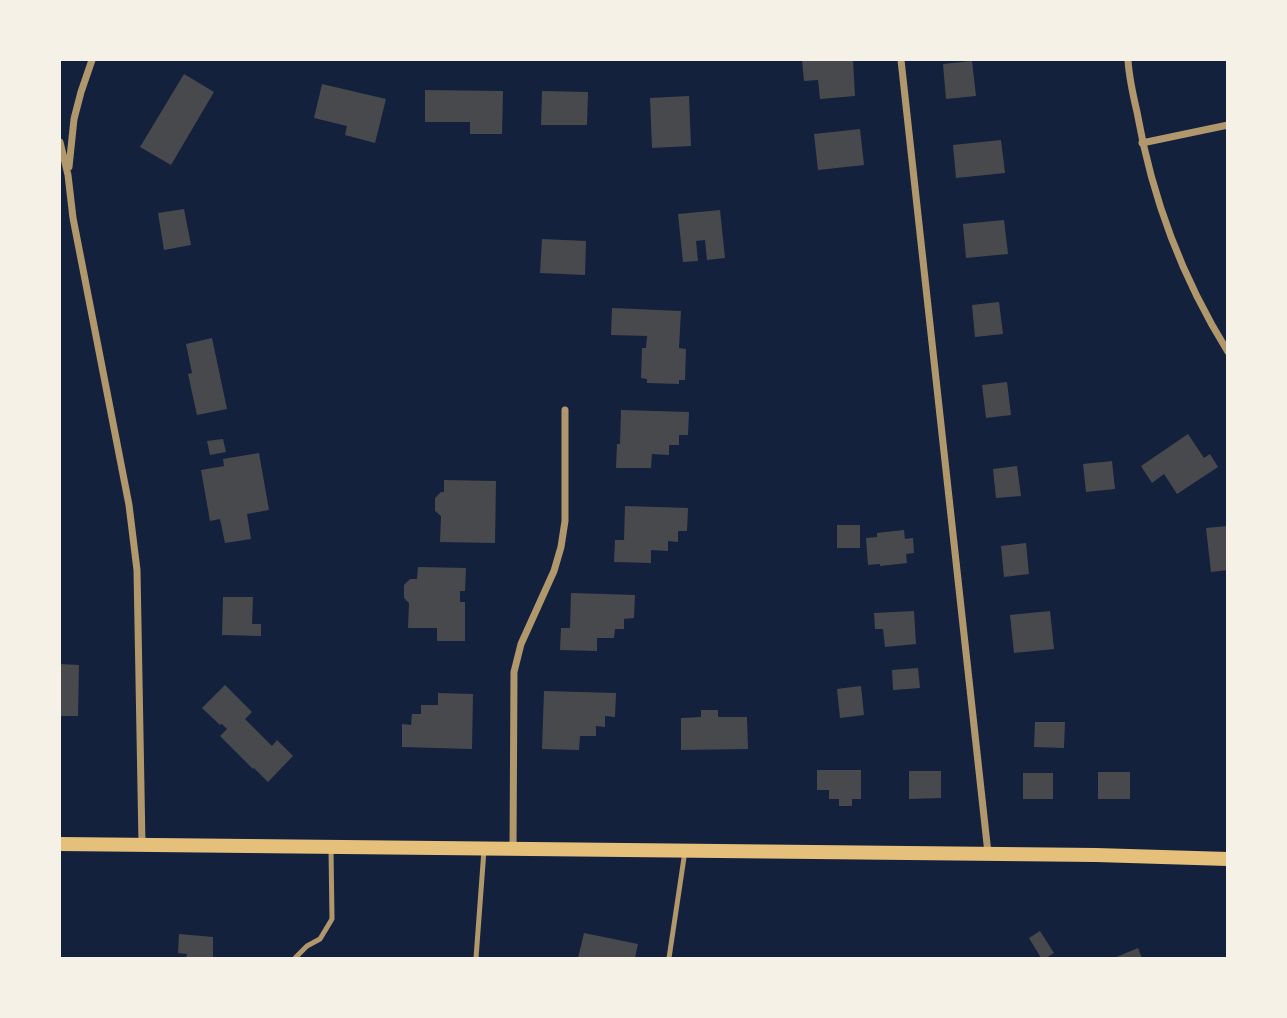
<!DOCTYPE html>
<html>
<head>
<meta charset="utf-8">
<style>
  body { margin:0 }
  #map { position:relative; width:1287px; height:1018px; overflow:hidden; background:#14213d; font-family:Commissioner,sans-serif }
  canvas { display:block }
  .frame { position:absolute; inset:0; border:61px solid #f6f1e7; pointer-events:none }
</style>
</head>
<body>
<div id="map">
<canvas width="1287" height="1018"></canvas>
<div class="frame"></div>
</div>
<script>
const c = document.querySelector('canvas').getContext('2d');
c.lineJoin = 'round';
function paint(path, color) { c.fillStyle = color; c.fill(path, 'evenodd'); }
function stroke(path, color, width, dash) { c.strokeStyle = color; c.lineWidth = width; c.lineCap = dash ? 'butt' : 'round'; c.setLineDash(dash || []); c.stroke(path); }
paint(new Path2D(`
  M 802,60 L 853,60 L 855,96 L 820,99 L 818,80 L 804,81 Z
  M 972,61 L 976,96 L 946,99 L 943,64 Z
  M 184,74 L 214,92 L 171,165 L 140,147 Z
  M 322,84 L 386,99 L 375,143 L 345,135 L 347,126 L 314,118 Z
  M 425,90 L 503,91 L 502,134 L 470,134 L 470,122 L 425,122 Z
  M 542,91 L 588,92 L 587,125 L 541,125 Z
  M 689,96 L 691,146 L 652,148 L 650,98 Z
  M 860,129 L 864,165 L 818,170 L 814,134 Z
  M 1001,140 L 1005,173 L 956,178 L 953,145 Z
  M 184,209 L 191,245 L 164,250 L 158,213 Z
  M 720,210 L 725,258 L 707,260 L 705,240 L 696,241 L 698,261 L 683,262 L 678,214 Z
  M 1004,220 L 1008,254 L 966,258 L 963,224 Z
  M 542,239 L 586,241 L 585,275 L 540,273 Z
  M 999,302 L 1003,334 L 975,337 L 972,305 Z
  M 612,308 L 681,311 L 679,348 L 686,349 L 685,380 L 679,380 L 679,384 L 647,383 L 647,379 L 641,378 L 642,348 L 646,348 L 647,336 L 611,335 Z
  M 212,338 L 227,409 L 197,415 L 188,374 L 192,373 L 186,344 Z
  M 1007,382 L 1011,415 L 986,418 L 982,385 Z
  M 621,410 L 689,412 L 688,435 L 679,435 L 679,445 L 669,445 L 669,455 L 652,454 L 651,468 L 616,468 L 617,444 L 620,444 Z
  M 1188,434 L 1204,458 L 1210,454 L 1218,467 L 1177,494 L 1164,474 L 1152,483 L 1141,466 Z
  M 223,439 L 226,452 L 210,455 L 207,441 Z
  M 259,453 L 269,510 L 247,514 L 251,539 L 225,543 L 220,519 L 210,521 L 201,470 L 224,466 L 223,459 Z
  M 1112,461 L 1115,489 L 1086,492 L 1083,464 Z
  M 1017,466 L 1021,496 L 996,498 L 993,469 Z
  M 444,480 L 496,481 L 495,543 L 440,542 L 441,516 L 435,511 L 435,498 L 441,492 L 444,492 Z
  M 625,506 L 688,508 L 687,531 L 678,531 L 678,542 L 668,541 L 668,551 L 651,550 L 651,563 L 614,562 L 615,540 L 624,540 Z
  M 837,525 L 860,525 L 860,548 L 837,548 Z
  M 1228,526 L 1228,570 L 1211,572 L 1206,528 Z
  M 904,530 L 905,539 L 913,538 L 914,553 L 906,554 L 907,563 L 880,566 L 880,564 L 868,565 L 866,538 L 877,537 L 877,533 Z
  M 1026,543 L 1029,574 L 1004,577 L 1001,546 Z
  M 418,567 L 466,568 L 465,591 L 460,591 L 460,602 L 465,602 L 465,641 L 437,641 L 437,628 L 408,628 L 409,603 L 404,598 L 404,585 L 410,579 L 417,579 Z
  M 571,593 L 635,595 L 634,618 L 624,619 L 624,629 L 615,629 L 614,638 L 597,638 L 597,651 L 560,650 L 561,628 L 570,628 Z
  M 223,597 L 253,597 L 252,624 L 261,624 L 261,636 L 222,635 Z
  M 914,611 L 916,644 L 885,647 L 883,629 L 875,629 L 874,613 Z
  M 1050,611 L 1054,649 L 1014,653 L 1010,615 Z
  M 60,664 L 79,665 L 78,716 L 60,716 Z
  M 918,668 L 920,688 L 893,690 L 892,670 Z
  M 225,685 L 252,712 L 245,719 L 272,746 L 277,740 L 293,756 L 268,782 L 254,768 L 253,769 L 220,736 L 227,729 L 222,724 L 220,725 L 202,708 Z
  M 861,686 L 864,715 L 840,718 L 837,689 Z
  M 544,691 L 616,693 L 615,717 L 605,716 L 605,727 L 596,726 L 596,736 L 580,736 L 579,750 L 542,749 Z
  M 438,693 L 473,694 L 472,749 L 402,747 L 402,724 L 411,725 L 412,714 L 421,714 L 421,705 L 438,705 Z
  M 701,710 L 718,710 L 718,717 L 747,717 L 748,749 L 681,750 L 681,718 L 701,717 Z
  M 1035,722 L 1065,722 L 1064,748 L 1034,747 Z
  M 817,770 L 861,770 L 861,799 L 852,799 L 852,806 L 839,806 L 839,799 L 829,799 L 829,790 L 817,790 Z
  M 909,771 L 941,771 L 941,798 L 909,799 Z
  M 1098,772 L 1130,772 L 1130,799 L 1098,799 Z
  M 1023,773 L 1053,773 L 1053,799 L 1023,799 Z
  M 1040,931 L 1054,953 L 1046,958 L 1041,958 L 1029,938 Z
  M 584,933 L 638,944 L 635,958 L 578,958 Z
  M 179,934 L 213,937 L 213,958 L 186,958 L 187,954 L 178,953 Z
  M 1138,948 L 1142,958 L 1114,958 Z`), '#48494c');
stroke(new Path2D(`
  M 295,958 L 307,946 L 320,939 L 332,919 L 331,849
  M 476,958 L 484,850
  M 669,958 L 685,851`), '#b1986c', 5);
stroke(new Path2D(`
  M 901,60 L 988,853
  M 1128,60 C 1129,77 1133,95 1137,112 C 1152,198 1182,278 1228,352
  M 60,142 L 68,175 L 73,218 L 129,505 L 137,570 L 142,844
  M 1142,143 L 1228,125
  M 69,167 L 74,119 L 81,92 L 92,60
  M 513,848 L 514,672 L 521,644 L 554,571 L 561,547 L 565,521 L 565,410`), '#b1986c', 7);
stroke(new Path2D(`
  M 60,844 L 1096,855 L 1228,859`), '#e5c07b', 14);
</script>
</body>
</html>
